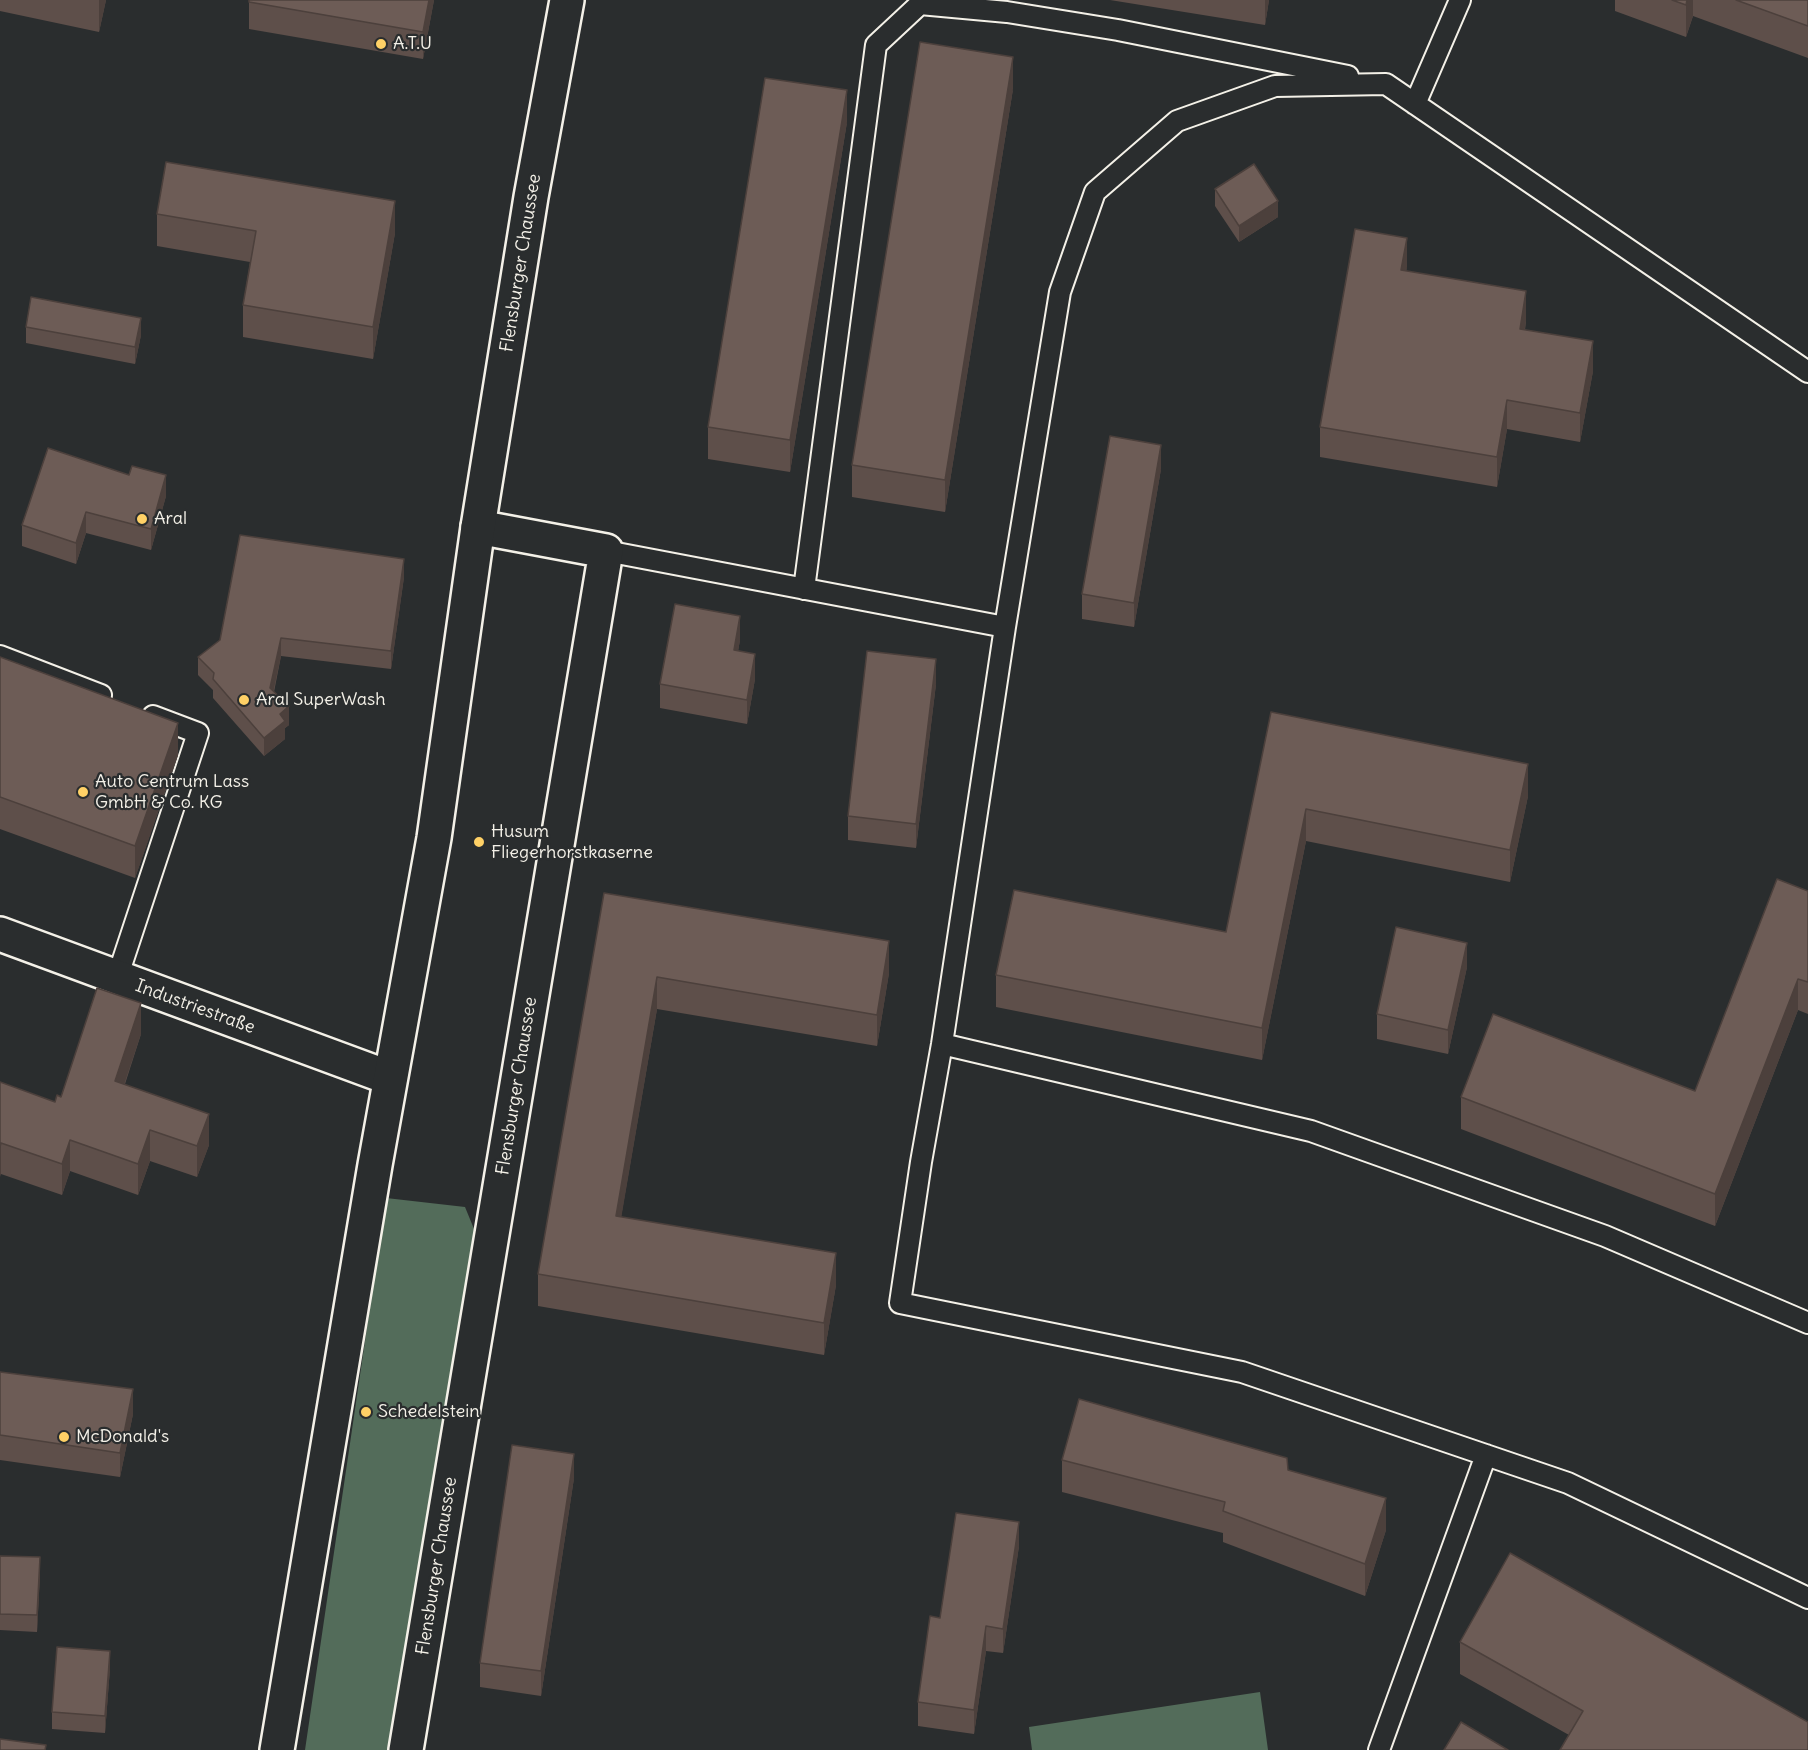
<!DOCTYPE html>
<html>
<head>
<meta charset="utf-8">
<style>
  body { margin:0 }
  canvas { display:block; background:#2a2d2e }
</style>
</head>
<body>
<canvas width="1808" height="1750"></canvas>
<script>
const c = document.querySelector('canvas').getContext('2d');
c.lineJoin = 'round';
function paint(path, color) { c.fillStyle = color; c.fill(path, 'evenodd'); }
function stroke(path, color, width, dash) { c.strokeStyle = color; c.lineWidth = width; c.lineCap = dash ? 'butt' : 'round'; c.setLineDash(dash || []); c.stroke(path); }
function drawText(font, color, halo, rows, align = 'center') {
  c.font = font + ' Delius,sans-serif'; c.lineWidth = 4.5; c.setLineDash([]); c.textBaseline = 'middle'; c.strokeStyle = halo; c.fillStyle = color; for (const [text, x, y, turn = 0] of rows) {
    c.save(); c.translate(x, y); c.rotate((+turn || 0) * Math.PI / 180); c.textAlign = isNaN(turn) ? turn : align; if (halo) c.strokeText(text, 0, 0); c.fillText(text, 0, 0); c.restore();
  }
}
paint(new Path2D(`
  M 386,1198 L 465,1207 L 481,1246 L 391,1750 L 305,1750 Z
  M 1260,1692 L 1268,1750 L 1032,1750 L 1029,1727 Z`), '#536c5a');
const service = new Path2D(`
  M 1415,104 L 1460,0
  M 1808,372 L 1386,84 L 1275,86 L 1177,121 L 1095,192 L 1060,292 L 1005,627 L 942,1044 L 921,1162 L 900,1303 L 1242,1372 L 1568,1483 L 1808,1598
  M 606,551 L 1005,627
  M 804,589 L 876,45 L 920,4 L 1007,12 L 1118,30 L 1348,76
  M 0,656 L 101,695
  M 117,978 L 198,733 L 153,716
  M 942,1044 L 1311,1131 L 1605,1236 L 1808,1323
  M 1379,1750 L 1486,1455`);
const minor = new Path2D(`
  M 0,934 L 390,1078
  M 406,1750 L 606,551 L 478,527`);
const secondary = new Path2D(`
  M 277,1750 L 375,1165 L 434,838 L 478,527 L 531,197 L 567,0`);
stroke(service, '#f4f1e8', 24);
stroke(minor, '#f4f1e8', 38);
stroke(secondary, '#f4f1e8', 38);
stroke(service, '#2a2d2e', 20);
stroke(minor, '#2a2d2e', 33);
stroke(secondary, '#2a2d2e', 33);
paint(new Path2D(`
  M 0,0 L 106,0 L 99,32 L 0,11 Z
  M 434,0 L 423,59 L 249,29 L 249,2 Z
  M 1110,0 L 1269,0 L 1265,25 Z
  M 1615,0 L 1808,0 L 1808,58 L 1693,16 L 1686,37 L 1615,11 Z
  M 1013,89 L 945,512 L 852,497 L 852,465 Z
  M 847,122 L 790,472 L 708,459 L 708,427 Z
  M 1215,189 L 1278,217 L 1239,242 L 1215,206 Z
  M 157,214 L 395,233 L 373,359 L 243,337 L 243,305 L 250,262 L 157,246 Z
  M 1407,267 L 1406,271 L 1526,321 L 1525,330 L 1593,371 L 1580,442 L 1507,429 L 1497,487 L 1320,457 L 1320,427 Z
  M 26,327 L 141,335 L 135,364 L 26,343 Z
  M 1161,469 L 1134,627 L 1082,619 L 1082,594 Z
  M 166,496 L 151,550 L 86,533 L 76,564 L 22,546 L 22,525 Z
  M 404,577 L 391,669 L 281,656 L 274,692 L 289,725 L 285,728 L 285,739 L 264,756 L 213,698 L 213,690 L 198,675 L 198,657 Z
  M 740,640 L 738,651 L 755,679 L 747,724 L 660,708 L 660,684 Z
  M 0,657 L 178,755 L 135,878 L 0,829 Z
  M 936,684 L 916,848 L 848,840 L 848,816 Z
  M 1271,712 L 1528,796 L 1510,882 L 1306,841 L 1262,1060 L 996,1007 L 996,975 L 1226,932 Z
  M 1808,891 L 1808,1014 L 1798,1010 L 1715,1226 L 1461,1129 L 1461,1097 L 1695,1091 Z
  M 604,893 L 889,973 L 877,1046 L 657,1009 L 621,1217 L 836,1285 L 824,1355 L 538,1306 L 538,1274 Z
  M 1467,967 L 1448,1054 L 1377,1039 L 1377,1014 Z
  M 141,1034 L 125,1084 L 209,1145 L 197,1177 L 150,1161 L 138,1195 L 70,1171 L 62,1195 L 1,1174 L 0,1082 L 55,1102 Z
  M 0,1372 L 133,1414 L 120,1477 L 0,1460 Z
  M 1062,1460 L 1288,1470 L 1386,1530 L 1365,1596 L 1223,1542 L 1223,1533 L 1062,1492 Z
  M 574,1478 L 541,1696 L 480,1687 L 480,1663 Z
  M 1019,1546 L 1003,1653 L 986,1651 L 974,1734 L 918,1726 L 918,1702 L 940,1618 Z
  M 0,1556 L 40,1574 L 37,1632 L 0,1630 Z
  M 1460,1642 L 1808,1722 L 1569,1735 L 1460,1674 Z
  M 110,1668 L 105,1733 L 52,1729 L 52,1712 Z`), '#5e4f4a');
paint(new Path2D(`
  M 99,0 L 106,0 L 99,32 Z
  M 429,0 L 434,0 L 423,59 L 423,32 Z
  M 1265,0 L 1269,0 L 1265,25 Z
  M 1687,0 L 1693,0 L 1693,16 L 1686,37 L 1686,5 Z
  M 1013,57 L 1013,89 L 945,512 L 945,480 Z
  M 847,90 L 847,122 L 790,472 L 790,440 Z
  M 395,201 L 395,233 L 373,359 L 373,327 Z
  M 1278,201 L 1278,217 L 1239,242 L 1239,226 Z
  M 1407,238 L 1407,267 L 1401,299 L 1401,270 Z
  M 1526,291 L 1526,321 L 1520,358 L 1520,329 Z
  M 141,318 L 141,335 L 135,364 L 135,347 Z
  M 1593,341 L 1593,371 L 1580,442 L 1580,413 Z
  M 1507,400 L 1507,429 L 1497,487 L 1497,457 Z
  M 1161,445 L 1161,469 L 1134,627 L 1134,603 Z
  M 166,475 L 166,496 L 151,550 L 151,529 Z
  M 86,512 L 86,533 L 76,564 L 76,543 Z
  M 404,559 L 404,577 L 391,669 L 391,651 Z
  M 740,616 L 740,640 L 734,675 L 734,650 Z
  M 281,638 L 281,656 L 270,707 L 270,688 Z
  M 755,654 L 755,679 L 747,724 L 747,700 Z
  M 936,659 L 936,684 L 916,848 L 916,824 Z
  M 289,706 L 289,725 L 285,728 L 285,739 L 264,756 L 264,738 L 280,714 Z
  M 178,723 L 178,755 L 135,878 L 135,846 Z
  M 1528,764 L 1528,796 L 1510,882 L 1510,850 Z
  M 1306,809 L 1306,841 L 1262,1060 L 1262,1028 Z
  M 889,941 L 889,973 L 877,1046 L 877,1015 Z
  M 1467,943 L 1467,967 L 1448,1054 L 1448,1030 Z
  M 657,977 L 657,1009 L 616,1248 L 616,1216 Z
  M 1798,979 L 1798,1010 L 1715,1226 L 1715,1194 Z
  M 141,1003 L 141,1034 L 115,1112 L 115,1081 Z
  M 209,1114 L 209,1145 L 197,1177 L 197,1146 Z
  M 150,1130 L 150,1161 L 138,1195 L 138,1164 Z
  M 70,1140 L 70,1171 L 62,1195 L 62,1164 Z
  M 1,1143 L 1,1174 L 0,1177 L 0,1147 Z
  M 836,1253 L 836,1285 L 824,1355 L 824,1323 Z
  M 133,1389 L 133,1414 L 120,1477 L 120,1453 Z
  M 574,1454 L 574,1478 L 541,1696 L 541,1671 Z
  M 1386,1498 L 1386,1530 L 1365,1596 L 1365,1564 Z
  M 1019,1522 L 1019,1546 L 1003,1653 L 1003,1629 Z
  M 40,1557 L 40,1574 L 37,1632 L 37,1615 Z
  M 986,1626 L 986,1651 L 974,1734 L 974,1710 Z
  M 110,1651 L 110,1668 L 105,1733 L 105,1716 Z`), '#4c403c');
const building = new Path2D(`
  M 249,0 L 429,0 L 423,32 L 249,2 Z
  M 1672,0 L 1687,0 L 1686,5 Z
  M 1736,0 L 1808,0 L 1808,26 Z
  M 920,42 L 1013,57 L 945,480 L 852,465 Z
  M 765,78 L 847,90 L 790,440 L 708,427 Z
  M 166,162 L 395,201 L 373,327 L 243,305 L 256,231 L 157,214 Z
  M 1254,164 L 1278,201 L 1239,226 L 1215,189 Z
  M 1355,229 L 1407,238 L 1401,270 L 1526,291 L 1520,329 L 1593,341 L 1580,413 L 1507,400 L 1497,457 L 1320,427 Z
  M 31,297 L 141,318 L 135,347 L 26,327 Z
  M 1110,436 L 1161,445 L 1134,603 L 1082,594 Z
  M 48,448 L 129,475 L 132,466 L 166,475 L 151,529 L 86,512 L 76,543 L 22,525 Z
  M 240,535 L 404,559 L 391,651 L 281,638 L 270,688 L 289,706 L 280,714 L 285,721 L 264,738 L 213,679 L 214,673 L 198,657 L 220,640 Z
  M 675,604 L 740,616 L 734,650 L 755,654 L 747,700 L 660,684 Z
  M 867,651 L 936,659 L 916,824 L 848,816 Z
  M 0,657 L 178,723 L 135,846 L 0,797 Z
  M 1271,712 L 1528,764 L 1510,850 L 1306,809 L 1262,1028 L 996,975 L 1014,890 L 1226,932 Z
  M 1777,879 L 1808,891 L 1808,982 L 1798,979 L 1715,1194 L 1461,1097 L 1493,1014 L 1695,1091 Z
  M 604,893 L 889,941 L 877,1015 L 657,977 L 616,1216 L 836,1253 L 824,1323 L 538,1274 Z
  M 1396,927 L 1467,943 L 1448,1030 L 1377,1014 Z
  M 97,988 L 141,1003 L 115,1081 L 209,1114 L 197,1146 L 150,1130 L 138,1164 L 70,1140 L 62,1164 L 1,1143 L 0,1147 L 0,1082 L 55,1102 L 57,1095 L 61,1097 Z
  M 0,1372 L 133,1389 L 120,1453 L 0,1435 Z
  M 1079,1399 L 1287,1458 L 1288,1470 L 1386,1498 L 1365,1564 L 1223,1511 L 1225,1502 L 1062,1460 Z
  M 512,1445 L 574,1454 L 541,1671 L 480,1663 Z
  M 956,1513 L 1019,1522 L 1003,1629 L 986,1626 L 974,1710 L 918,1702 L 930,1616 L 940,1618 Z
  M 1510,1553 L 1808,1722 L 1808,1750 L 1560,1750 L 1583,1711 L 1460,1642 Z
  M 0,1556 L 40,1557 L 37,1615 L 0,1614 Z
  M 57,1647 L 110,1651 L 105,1716 L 52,1712 Z
  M 1461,1722 L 1508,1750 L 1444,1750 Z
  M 0,1739 L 46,1745 L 45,1750 L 0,1750 Z`);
paint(building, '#6d5c56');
stroke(building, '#4c403c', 1.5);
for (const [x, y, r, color] of [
  [381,44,6,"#ffd166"],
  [142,519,6,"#ffd166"],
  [244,700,6,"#ffd166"],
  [83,792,6,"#ffd166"],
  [479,842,6,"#ffd166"],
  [366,1412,6,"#ffd166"],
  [64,1437,6,"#ffd166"]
]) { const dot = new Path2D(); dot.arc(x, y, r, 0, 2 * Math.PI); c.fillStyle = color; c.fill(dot); stroke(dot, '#2a2d2e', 2); }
drawText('18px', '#f4f1e8', '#2a2d2e', [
  ["A.T.U",393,44],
  ["Aral",154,519],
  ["Aral SuperWash",256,700],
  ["Auto Centrum Lass",95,782],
  ["GmbH & Co. KG",95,803],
  ["Husum",491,832],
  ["Fliegerhorstkaserne",491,853],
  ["Schedelstein",378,1412],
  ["McDonald's",76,1437]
], 'left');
drawText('18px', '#f4f1e8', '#2a2d2e', [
  ["Flensburger Chaussee",521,263,-81],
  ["Industriestraße",195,1007,20],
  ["Flensburger Chaussee",517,1086,-81],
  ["Flensburger Chaussee",437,1566,-81]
]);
</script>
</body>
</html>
